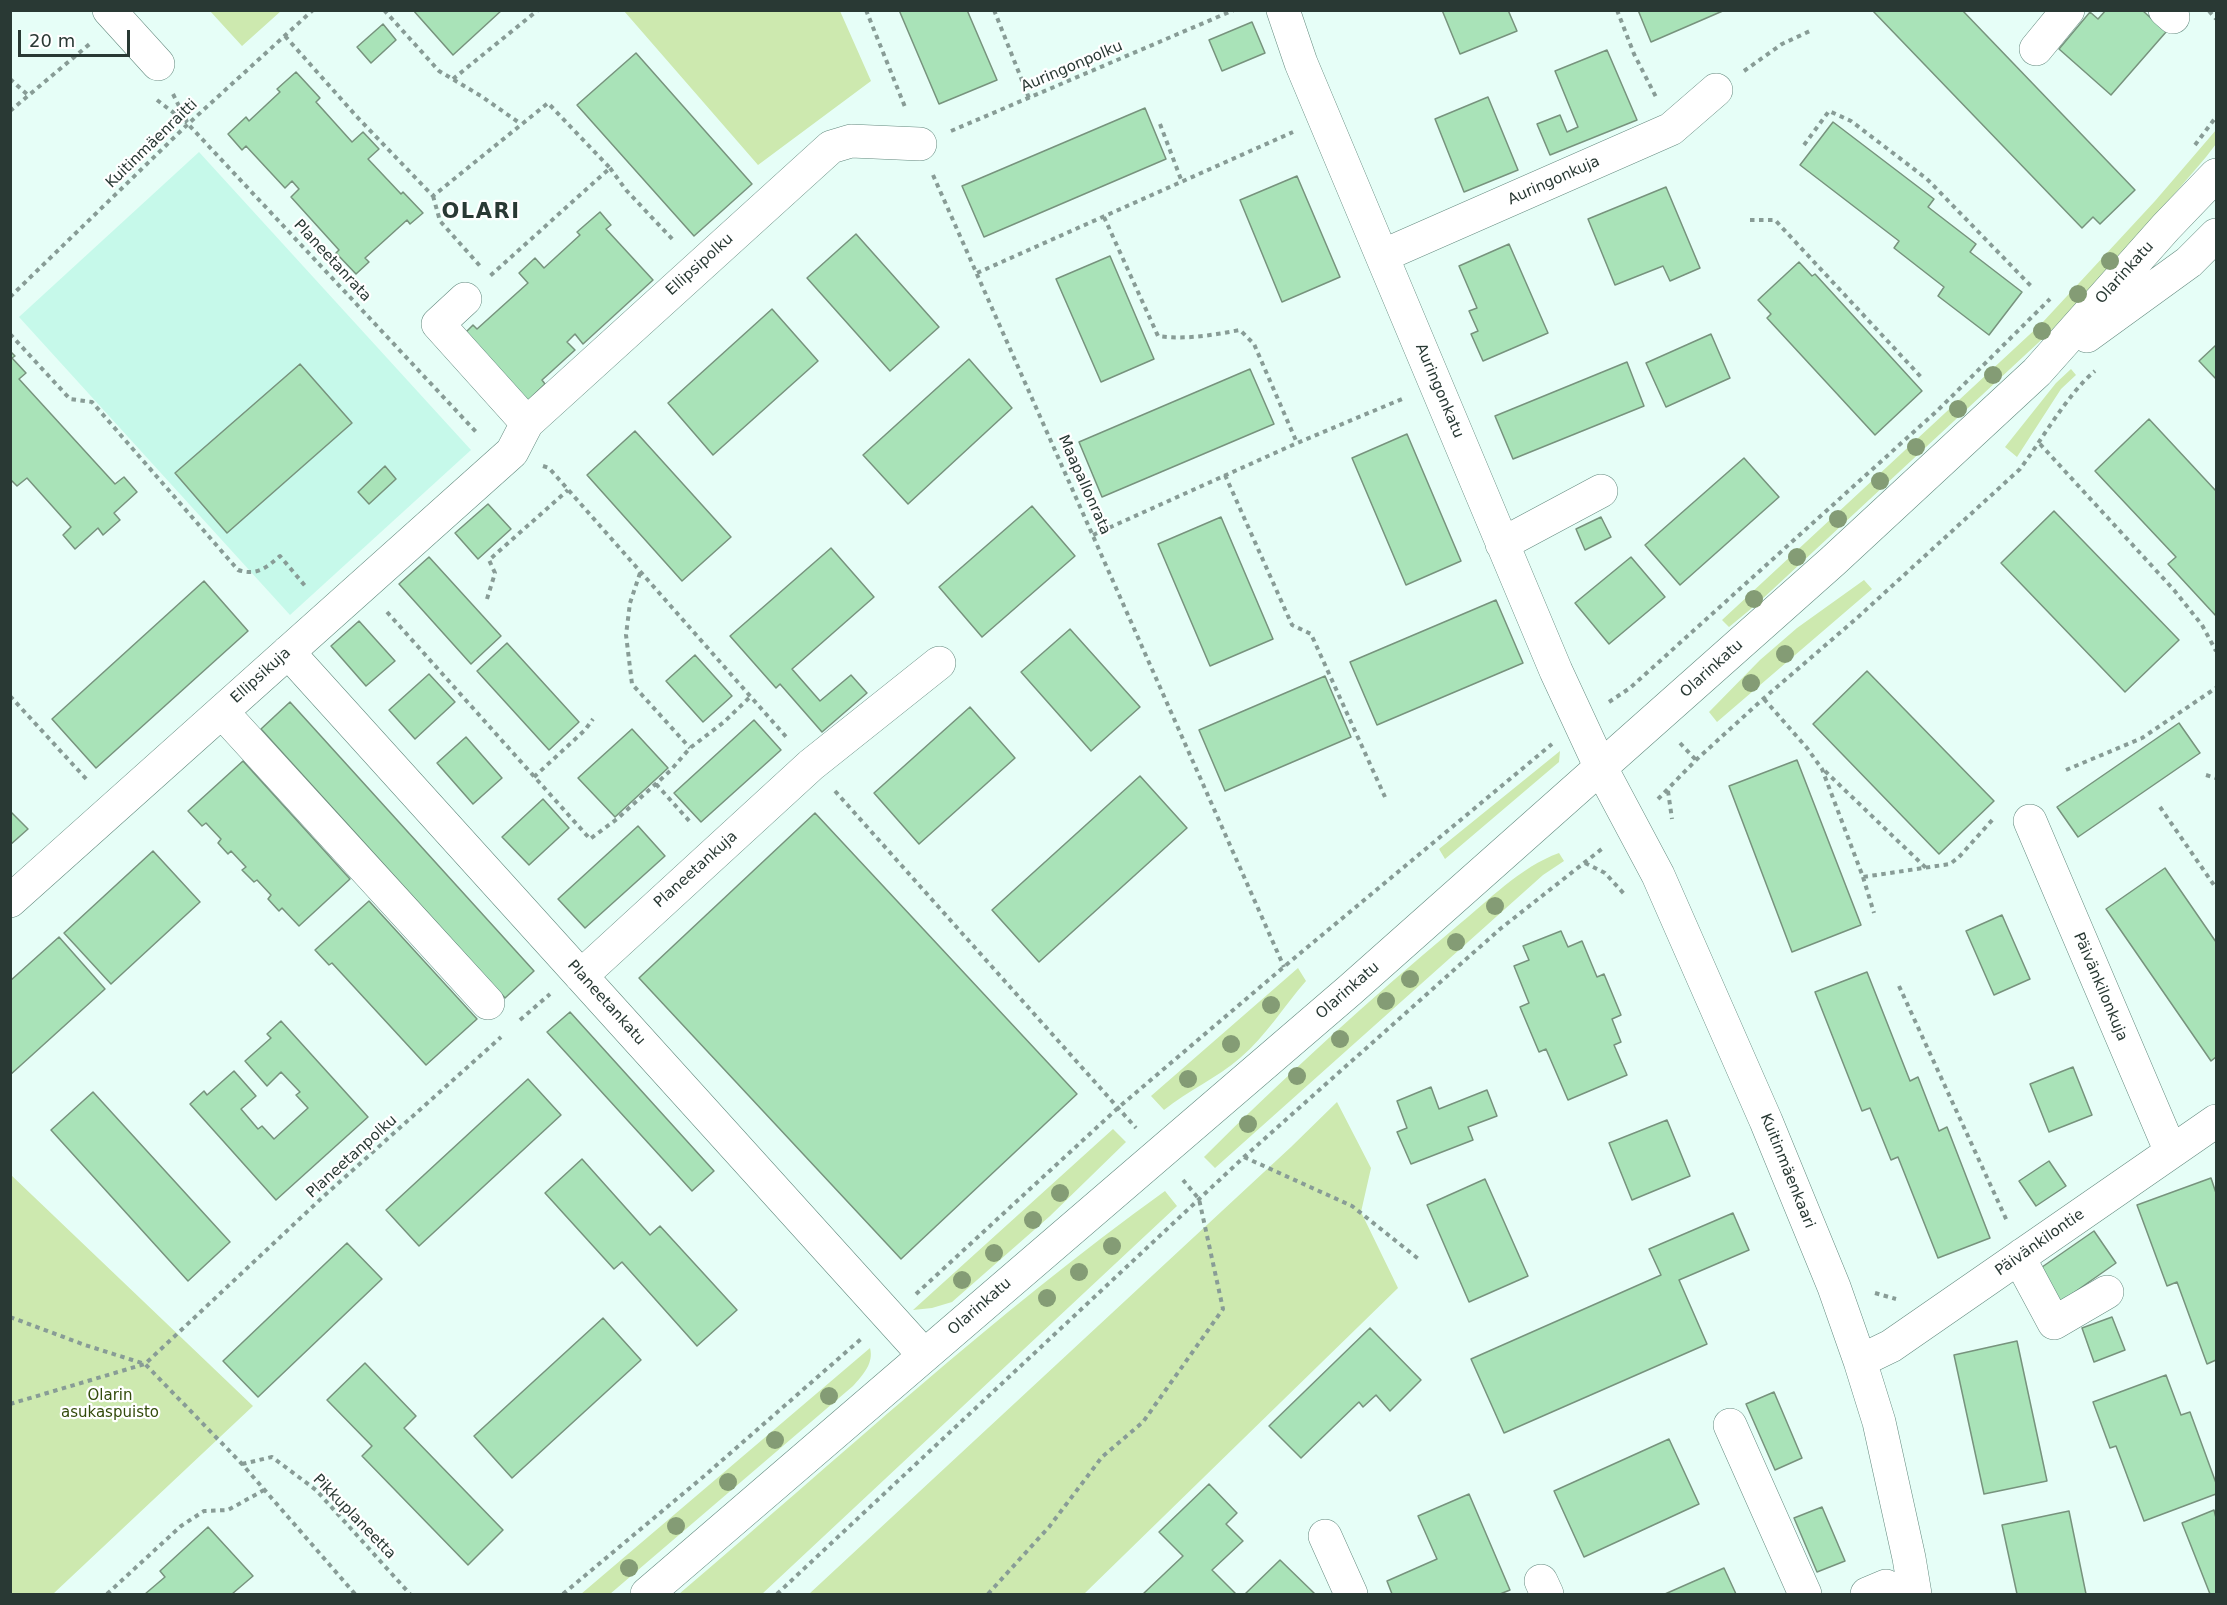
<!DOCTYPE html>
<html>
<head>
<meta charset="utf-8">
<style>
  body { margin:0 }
  #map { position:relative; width:2227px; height:1605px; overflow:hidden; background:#e6fef7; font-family:"DejaVu Sans",sans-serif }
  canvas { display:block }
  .frame { position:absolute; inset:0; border:12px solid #293934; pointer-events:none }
  .scale { position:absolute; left:18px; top:30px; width:112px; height:27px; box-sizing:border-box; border:3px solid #293934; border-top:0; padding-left:8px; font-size:18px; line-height:21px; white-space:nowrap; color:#293934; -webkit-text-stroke:4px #fff; paint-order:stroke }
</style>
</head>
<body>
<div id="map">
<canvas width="2227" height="1605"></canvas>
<div class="frame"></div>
<div class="scale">20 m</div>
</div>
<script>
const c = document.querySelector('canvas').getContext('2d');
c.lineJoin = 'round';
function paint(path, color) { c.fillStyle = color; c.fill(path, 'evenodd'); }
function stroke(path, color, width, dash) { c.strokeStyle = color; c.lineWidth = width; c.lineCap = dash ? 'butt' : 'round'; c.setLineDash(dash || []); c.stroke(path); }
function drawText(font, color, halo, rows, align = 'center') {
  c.font = font + ' "DejaVu Sans",sans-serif'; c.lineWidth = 4.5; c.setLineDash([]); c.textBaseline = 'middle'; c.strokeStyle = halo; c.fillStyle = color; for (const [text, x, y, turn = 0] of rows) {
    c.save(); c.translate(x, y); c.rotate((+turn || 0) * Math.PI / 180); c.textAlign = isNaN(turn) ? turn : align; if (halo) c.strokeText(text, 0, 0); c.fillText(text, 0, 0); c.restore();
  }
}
paint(new Path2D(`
  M 199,152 L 471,450 L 290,615 L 19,317 Z`), '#c6f9ea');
paint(new Path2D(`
  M 210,11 L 281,11 L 242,46 Z
  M 624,11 L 840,11 L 871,81 L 758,165 Z
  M 2216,130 L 2216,144 L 2206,157 L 2142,232 L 2052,330 L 1758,603 L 1729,627 L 1722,620 L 2042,323 L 2155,201 Z
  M 2071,369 L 2076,375 L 2061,389 L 2017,457 L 2005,447 L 2056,383 Z
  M 1864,580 L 1872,589 L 1717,722 L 1709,712 L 1760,660 L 1797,628 Z
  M 1560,751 L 1559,762 L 1445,859 L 1439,849 Z
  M 1559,853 L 1564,861 L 1543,875 L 1215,1168 L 1204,1157 C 1285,1076 1369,1000 1456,927 C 1488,901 1520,867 1559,853 Z
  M 1298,968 L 1306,981 C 1284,1006 1266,1036 1240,1058 C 1217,1078 1187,1091 1164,1110 L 1151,1096 Z
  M 1337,1102 L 1371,1168 L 1361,1212 L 1398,1288 L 1084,1594 L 809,1594 L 1291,1147 Z
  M 1113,1129 L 1126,1142 L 1050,1216 L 952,1302 L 932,1308 L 913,1310 Z
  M 10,1174 L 253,1406 L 53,1594 L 11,1594 Z
  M 1165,1191 L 1177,1206 L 762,1594 L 679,1594 C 839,1458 994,1314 1165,1191 Z
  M 870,1348 C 874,1363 863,1375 853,1386 L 610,1594 L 581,1594 Z`), '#cde9af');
const building = new Path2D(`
  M 413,10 L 502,10 L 453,55 Z
  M 899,10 L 967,10 L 997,80 L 939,104 Z
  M 1442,10 L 1508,10 L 1517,31 L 1460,54 Z
  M 1638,10 L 1725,10 L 1651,42 Z
  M 1872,10 L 1962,10 L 2135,190 L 2100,224 L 2093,217 L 2082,228 Z
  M 2106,10 L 2142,10 L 2166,32 L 2111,95 L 2059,49 L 2090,12 L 2098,19 Z
  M 1252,22 L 1265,53 L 1222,71 L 1209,40 Z
  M 383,24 L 396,40 L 371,63 L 357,47 Z
  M 1607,50 L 1637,120 L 1550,155 L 1537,124 L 1560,115 L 1567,132 L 1578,127 L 1555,71 Z
  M 636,53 L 752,184 L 694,236 L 577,105 Z
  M 296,72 L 320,98 L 316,102 L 352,142 L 363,132 L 379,149 L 368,159 L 401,194 L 403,192 L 423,213 L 410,224 L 407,220 L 365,258 L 369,262 L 356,274 L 336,253 L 339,250 L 291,197 L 299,189 L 292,181 L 285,188 L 246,146 L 242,150 L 228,134 L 246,117 L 249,121 L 280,92 L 277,89 Z
  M 1488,97 L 1518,170 L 1464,192 L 1435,119 Z
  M 1145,108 L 1166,159 L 984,237 L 962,186 Z
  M 1833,122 L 1934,199 L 1928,207 L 1976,244 L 1970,252 L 2022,292 L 1989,335 L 1938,296 L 1944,287 L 1894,248 L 1899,241 L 1800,165 Z
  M 1297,176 L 1340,277 L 1282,302 L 1240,200 Z
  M 1666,187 L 1700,268 L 1670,281 L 1663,266 L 1615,285 L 1588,219 Z
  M 600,212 L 611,225 L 606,229 L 653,280 L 583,344 L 575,334 L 567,342 L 575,350 L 542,380 L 545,384 L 520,408 L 458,340 L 473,325 L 477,329 L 528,283 L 519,273 L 535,258 L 544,268 L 580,235 L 577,232 Z
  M 856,234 L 939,327 L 890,371 L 807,278 Z
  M 1509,244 L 1548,333 L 1483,361 L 1471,334 L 1478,331 L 1469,311 L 1477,308 L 1459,266 Z
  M 1110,256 L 1154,359 L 1101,382 L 1056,279 Z
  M 1799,262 L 1812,276 L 1815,274 L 1922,391 L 1875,435 L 1767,318 L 1771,314 L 1758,300 Z
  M 772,309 L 818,361 L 713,455 L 668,403 Z
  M 1711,334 L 1730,378 L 1666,407 L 1646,363 Z
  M 2216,345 L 2216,379 L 2199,361 Z
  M 10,351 L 15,356 L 12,358 L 26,373 L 19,379 L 115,484 L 124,477 L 137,492 L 114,513 L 120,520 L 103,535 L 98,528 L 75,549 L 63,535 L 71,527 L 27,478 L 17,486 L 10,479 Z
  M 969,359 L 1012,408 L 908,504 L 863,455 Z
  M 1627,362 L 1644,406 L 1513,459 L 1495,416 Z
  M 300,364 L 352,423 L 227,533 L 175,473 Z
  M 1250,369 L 1274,424 L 1102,497 L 1079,442 Z
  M 2149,419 L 2216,491 L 2216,616 L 2168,564 L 2176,557 L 2095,471 Z
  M 635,431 L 731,537 L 682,581 L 587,475 Z
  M 1407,434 L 1461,561 L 1406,585 L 1352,458 Z
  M 1744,458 L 1779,497 L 1680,585 L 1645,545 Z
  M 385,466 L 396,479 L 369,504 L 358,492 Z
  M 488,504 L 511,529 L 478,559 L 455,533 Z
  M 1032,506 L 1075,556 L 982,637 L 939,587 Z
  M 2054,511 L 2179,640 L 2125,692 L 2001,563 Z
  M 1221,517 L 1273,639 L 1210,666 L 1158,544 Z
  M 1601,517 L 1611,537 L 1585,550 L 1576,529 Z
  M 831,548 L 874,597 L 792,669 L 820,701 L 851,675 L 867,693 L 822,732 L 780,684 L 776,688 L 730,636 Z
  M 429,557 L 501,636 L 471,664 L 399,584 Z
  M 1631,557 L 1665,597 L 1609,644 L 1575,603 Z
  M 204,581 L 248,631 L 96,768 L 52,719 Z
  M 1496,600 L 1523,663 L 1377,725 L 1350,662 Z
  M 359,621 L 395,661 L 366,686 L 331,646 Z
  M 1070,629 L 1140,707 L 1091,751 L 1021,672 Z
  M 507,643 L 579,722 L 549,750 L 477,671 Z
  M 695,655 L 732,696 L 703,722 L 666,681 Z
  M 1867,671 L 1994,801 L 1939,854 L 1813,724 Z
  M 429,674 L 455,702 L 415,739 L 389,710 Z
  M 1325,676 L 1351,737 L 1225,791 L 1199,730 Z
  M 290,702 L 534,971 L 505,998 L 261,729 Z
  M 970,707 L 1015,758 L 919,844 L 874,793 Z
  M 754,720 L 781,750 L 701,822 L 674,793 Z
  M 2179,723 L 2200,753 L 2078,837 L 2057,807 Z
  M 632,729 L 668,768 L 615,817 L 578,778 Z
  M 466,737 L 502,778 L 473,804 L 437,763 Z
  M 1797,760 L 1861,925 L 1792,952 L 1729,786 Z
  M 243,761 L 350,879 L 299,926 L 282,908 L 279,911 L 268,899 L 271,895 L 257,880 L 254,882 L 242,870 L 246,867 L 231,851 L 228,854 L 218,843 L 221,839 L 206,823 L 202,826 L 188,811 Z
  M 1140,776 L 1187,828 L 1039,962 L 992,910 Z
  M 543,799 L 569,828 L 529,865 L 502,837 Z
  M 10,811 L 28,829 L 10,845 Z
  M 815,813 L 1077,1094 L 901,1259 L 639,978 Z
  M 638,826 L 665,856 L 585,928 L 558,899 Z
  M 153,851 L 200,902 L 111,984 L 64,933 Z
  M 2165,868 L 2216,942 L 2216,1057 L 2211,1061 L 2106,909 Z
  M 369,901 L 477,1019 L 426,1065 L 332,963 L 329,965 L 315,950 Z
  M 2002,915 L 2030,979 L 1994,995 L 1966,931 Z
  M 1561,931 L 1568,947 L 1582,941 L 1597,977 L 1604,974 L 1621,1015 L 1612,1019 L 1621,1042 L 1614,1045 L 1627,1075 L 1568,1100 L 1546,1049 L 1539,1052 L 1520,1007 L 1529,1003 L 1514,966 L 1529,960 L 1523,946 Z
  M 59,937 L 105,989 L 10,1075 L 10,981 Z
  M 1867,972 L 1910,1081 L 1918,1077 L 1939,1131 L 1947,1127 L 1990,1238 L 1938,1258 L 1898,1157 L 1891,1160 L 1870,1108 L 1862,1111 L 1815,992 Z
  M 570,1012 L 714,1171 L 692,1191 L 547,1032 Z
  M 281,1021 L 368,1117 L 276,1200 L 190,1104 L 204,1091 L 207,1095 L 234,1071 L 256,1096 L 241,1109 L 258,1129 L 262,1126 L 274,1139 L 308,1108 L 296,1095 L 300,1092 L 281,1072 L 267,1086 L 245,1061 L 271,1038 L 267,1034 Z
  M 2073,1067 L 2092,1115 L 2049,1132 L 2030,1084 Z
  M 528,1079 L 561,1115 L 419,1246 L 386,1210 Z
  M 1431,1087 L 1439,1109 L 1487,1090 L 1497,1116 L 1468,1127 L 1473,1140 L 1411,1164 L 1397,1132 L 1407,1128 L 1397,1101 Z
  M 93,1092 L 230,1242 L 188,1281 L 51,1130 Z
  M 1667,1120 L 1690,1176 L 1632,1200 L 1609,1143 Z
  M 582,1159 L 650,1235 L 660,1226 L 737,1310 L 697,1346 L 622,1262 L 614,1269 L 545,1193 Z
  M 2049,1161 L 2066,1186 L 2036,1206 L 2019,1181 Z
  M 2211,1178 L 2216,1193 L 2216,1360 L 2207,1364 L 2177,1282 L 2167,1286 L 2137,1205 Z
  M 1485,1179 L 1528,1276 L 1469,1302 L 1427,1205 Z
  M 1733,1213 L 1749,1250 L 1679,1280 L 1707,1344 L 1504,1433 L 1471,1359 L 1661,1275 L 1649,1249 Z
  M 2094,1231 L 2116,1263 L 2055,1306 L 2032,1274 Z
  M 347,1243 L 382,1279 L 258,1397 L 223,1361 Z
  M 2112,1317 L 2125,1350 L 2094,1362 L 2082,1328 Z
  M 603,1318 L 641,1360 L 512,1478 L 474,1436 Z
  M 1370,1328 L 1421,1380 L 1390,1411 L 1376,1395 L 1363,1407 L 1359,1402 L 1301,1458 L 1269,1426 Z
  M 2017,1341 L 2047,1481 L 1984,1494 L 1954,1355 Z
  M 365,1363 L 416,1416 L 404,1428 L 503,1530 L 468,1565 L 362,1456 L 372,1446 L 327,1400 Z
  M 2166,1375 L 2181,1415 L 2190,1412 L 2216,1483 L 2216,1494 L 2144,1521 L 2116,1446 L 2110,1448 L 2093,1402 Z
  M 1774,1392 L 1802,1458 L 1775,1470 L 1746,1404 Z
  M 1669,1439 L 1699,1504 L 1584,1557 L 1554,1491 Z
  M 1209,1484 L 1237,1513 L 1226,1524 L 1243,1541 L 1212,1570 L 1236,1594 L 1143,1594 L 1183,1556 L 1159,1532 Z
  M 1469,1494 L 1510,1590 L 1500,1594 L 1392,1594 L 1387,1581 L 1437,1559 L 1418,1516 Z
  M 1822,1507 L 1845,1561 L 1817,1572 L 1794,1518 Z
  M 2214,1510 L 2216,1518 L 2216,1594 L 2210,1594 L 2182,1523 Z
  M 2069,1511 L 2086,1594 L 2017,1594 L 2002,1525 Z
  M 208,1527 L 253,1576 L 232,1594 L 145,1594 L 165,1577 L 160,1571 Z
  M 1280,1560 L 1315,1594 L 1245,1594 Z
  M 1724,1568 L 1736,1594 L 1665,1594 Z`);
paint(building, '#a9e3b8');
stroke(building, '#77937d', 1.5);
const minor = new Path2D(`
  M 109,10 L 158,64
  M 1283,10 L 1301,63 L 1556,671 L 1601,768 L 1658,875 L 1766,1121 L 1834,1287 L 1860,1361 L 1879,1422 L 1909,1558 L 1915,1594
  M 2165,10 L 2173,17
  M 2036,49 L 2068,10
  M 1382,256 L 1671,129 L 1716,90
  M 465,299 L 438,324 L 527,423
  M 1502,544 L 1601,491
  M 288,652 L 924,1355
  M 222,712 L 488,1003
  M 2030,821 L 2171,1152
  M 10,901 L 512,452 L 527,423 L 831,147 L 851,141 L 920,144
  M 581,976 L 811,765 L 939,663
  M 2022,1255 L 2025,1269 L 2054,1323 L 2107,1292
  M 1860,1361 L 1891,1346 L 2216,1121
  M 1730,1425 L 1805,1594
  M 1325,1536 L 1351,1594
  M 1541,1581 L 1547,1594
  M 1867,1594 L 1886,1586`);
const major = new Path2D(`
  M 2087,336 L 2189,262 L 2216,235
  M 647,1594 L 1350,990 L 1833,561 L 2037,372 L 2166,227 L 2216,175`);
stroke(minor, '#648a7f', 34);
stroke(major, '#648a7f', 34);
stroke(new Path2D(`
  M 384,10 L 439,71 L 481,96 L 521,124
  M 866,10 L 905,107
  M 994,10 L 1029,98
  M 1617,10 L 1634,54 L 1656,97
  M 2209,11 L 2216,19
  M 285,36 L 358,118 L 433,196 L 548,103 L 610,168 L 490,276
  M 1744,71 L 1782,44 L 1810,31
  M 10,79 L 29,96
  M 453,79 L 538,10
  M 173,94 L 188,124 L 478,434
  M 157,100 L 187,123
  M 10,111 L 92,42
  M 1160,124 L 1182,182
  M 951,131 L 1234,10
  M 1804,145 L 1829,111 L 1851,121 L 1927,179 L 2031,286
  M 2195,145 L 2216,117
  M 610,168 L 626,190 L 675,242
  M 933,175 L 1284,967
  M 433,196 L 440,221 L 480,266
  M 1104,217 L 1158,336 C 1185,340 1213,335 1240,330 L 1254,344 L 1297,443
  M 1750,220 L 1775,220 L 1921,377
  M 977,273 L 1293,132
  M 10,297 L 188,124 L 313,10
  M 10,334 L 70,399 L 92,402 L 238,570 C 257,576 266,568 280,556 L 306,587
  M 2040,444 L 2174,590 L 2202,625 L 2216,651
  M 543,466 L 549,468 L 788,739
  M 1225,475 L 1292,625 L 1311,634 L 1385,797
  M 1093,535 L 1297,443 L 1402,399
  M 640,573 L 630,603 L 626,635 L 632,684 L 690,748
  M 487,599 L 495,573 L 489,560 L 568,490
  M 387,612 L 590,839 L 617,819 L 670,771 L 690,748 L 724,722 L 750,697
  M 10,696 L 89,782
  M 1764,699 L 1807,748 L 1822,769 L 1863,877 L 1950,864 L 1959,857 L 1994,818
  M 1609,702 L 1630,688 L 1938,410 L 2050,299
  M 1680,743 L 1696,760
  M 2066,770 L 2142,738 L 2216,688
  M 1825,771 L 1926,868
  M 2206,775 L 2216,778
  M 534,777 L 585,730 L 593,719
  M 656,784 L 692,824
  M 835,791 L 1136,1128
  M 1668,791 L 1672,819
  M 1658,799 L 1696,760 L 1763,699 L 1857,618 L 2020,469 C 2042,440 2068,393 2095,371
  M 2160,807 L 2216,888
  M 1585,863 L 1605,873 L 1626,896
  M 1863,877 L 1874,913
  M 1899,986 L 2007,1221
  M 520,1020 L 550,994
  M 1244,1157 L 1352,1206 L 1421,1261
  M 1875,1293 L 1896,1299
  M 916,1294 L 1119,1107 L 1292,960 L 1552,744
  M 10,1317 L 85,1345 L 145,1364 L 242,1464 L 355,1594
  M 10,1404 L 145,1364 L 325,1195 L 501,1037
  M 242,1464 L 272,1457 L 316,1490 L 410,1594
  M 107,1594 L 181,1526 L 204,1511 L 228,1510 L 264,1490
  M 563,1594 L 703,1477 L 861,1339
  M 777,1594 L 1244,1157 L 1500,929 L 1603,848
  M 988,1594 L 1049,1527 L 1102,1457 L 1143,1422 L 1223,1309 L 1199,1199 L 1183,1180`), '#889c96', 4, [4.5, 4.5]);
stroke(minor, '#fff', 33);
stroke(major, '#fff', 33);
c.fillStyle = '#849c75';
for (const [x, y] of [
  [2110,261],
  [2078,294],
  [2042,331],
  [1993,375],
  [1958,409],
  [1916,447],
  [1880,481],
  [1838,519],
  [1797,557],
  [1754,599],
  [1785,654],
  [1751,683],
  [1495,906],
  [1456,942],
  [1410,979],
  [1386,1001],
  [1271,1005],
  [1340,1039],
  [1231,1044],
  [1297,1076],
  [1188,1079],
  [1248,1124],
  [1060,1193],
  [1033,1220],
  [1112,1246],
  [994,1253],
  [1079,1272],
  [962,1280],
  [1047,1298],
  [829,1396],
  [775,1440],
  [728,1482],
  [676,1526],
  [629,1568]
]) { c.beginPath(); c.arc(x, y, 9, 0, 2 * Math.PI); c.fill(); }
drawText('15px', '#293934', '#fff', [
  ["Auringonpolku",1072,67,-23],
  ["Kuitinmäenraitti",152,144,-44],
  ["Auringonkuja",1554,181,-24],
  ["Planeetanrata",332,261,47],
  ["Ellipsipolku",700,265,-42],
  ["Olarinkatu",2125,273,-48],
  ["Auringonkatu",1439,391,67],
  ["Maapallonrata",1084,485,66],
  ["Olarinkatu",1712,669,-42],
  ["Ellipsikuja",261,676,-42],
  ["Planeetankuja",696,870,-42],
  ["Päivänkilonkuja",2100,987,67],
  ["Olarinkatu",1348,991,-41],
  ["Planeetankatu",606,1003,48],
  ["Planeetanpolku",352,1157,-42],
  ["Kuitinmäenkaari",1787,1171,68],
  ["Päivänkilontie",2040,1243,-35],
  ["Olarinkatu",980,1307,-41],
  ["Pikkuplaneetta",354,1517,46]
]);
drawText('15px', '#334b0b', '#fff', [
  ["Olarin",110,1396],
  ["asukaspuisto",110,1413]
]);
c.letterSpacing = '1.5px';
drawText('bold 21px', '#293934', '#fff', [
  ["OLARI",481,213]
]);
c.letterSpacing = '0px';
</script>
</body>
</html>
